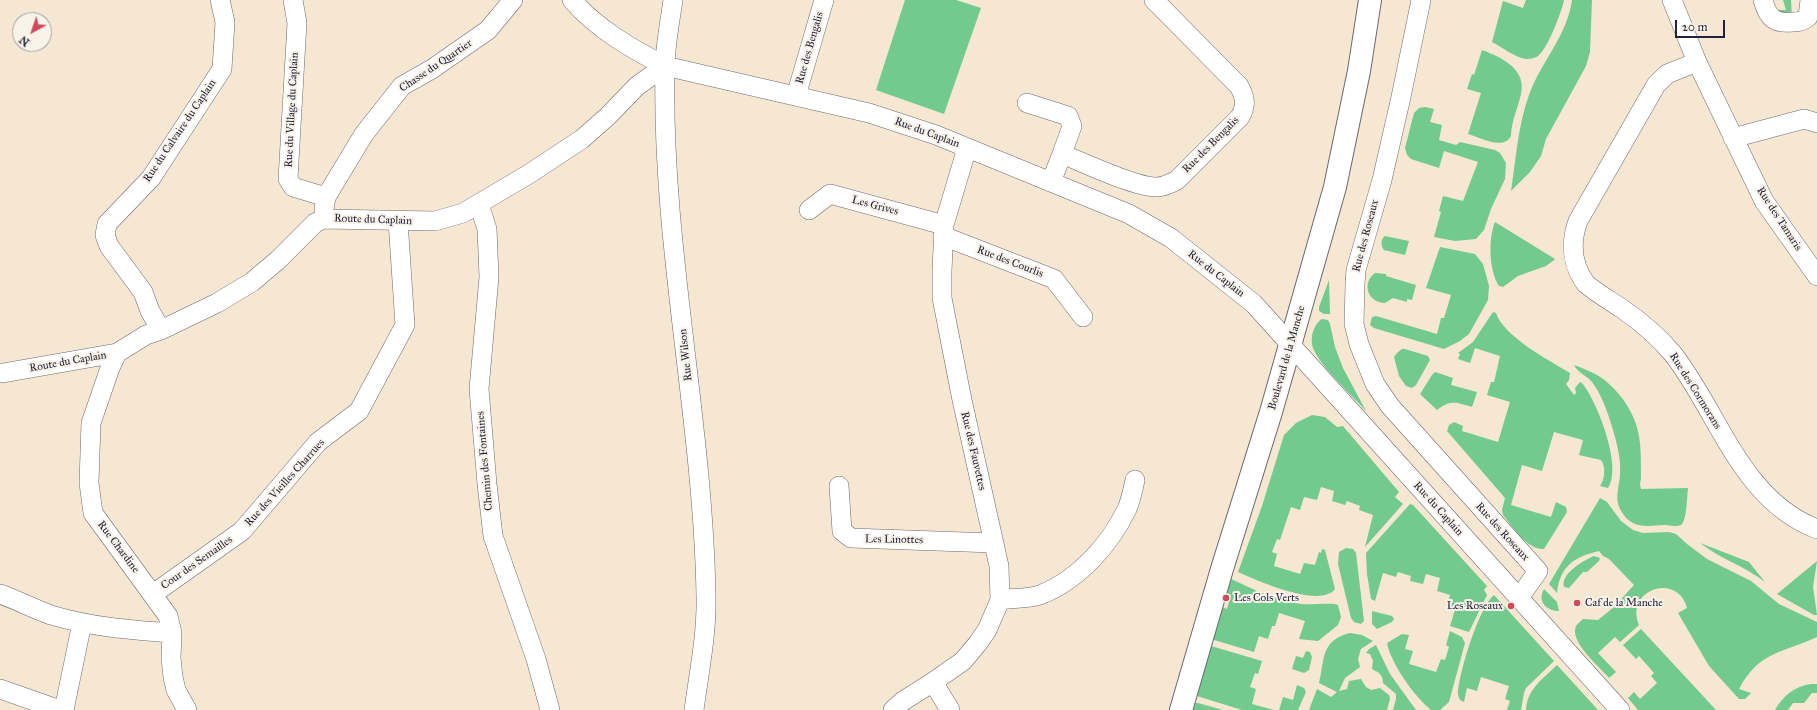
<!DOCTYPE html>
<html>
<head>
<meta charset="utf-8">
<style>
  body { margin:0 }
  #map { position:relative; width:1817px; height:710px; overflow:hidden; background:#f5e7d1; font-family:"IM FELL Great Primer",serif }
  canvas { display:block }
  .north { position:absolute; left:12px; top:12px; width:40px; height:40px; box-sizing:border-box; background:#f7f3e8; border:1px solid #a29fa3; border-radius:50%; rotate:220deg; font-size:11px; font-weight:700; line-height:16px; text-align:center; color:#22223b }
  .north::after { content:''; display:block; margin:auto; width:14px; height:18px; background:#d1495b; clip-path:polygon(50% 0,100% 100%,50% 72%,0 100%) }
  .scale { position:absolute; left:1675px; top:20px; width:50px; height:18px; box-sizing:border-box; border:2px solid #22223b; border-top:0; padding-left:5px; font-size:12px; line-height:14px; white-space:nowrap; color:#22223b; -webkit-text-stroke:3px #f7f3e8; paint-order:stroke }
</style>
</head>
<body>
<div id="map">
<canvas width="1817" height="710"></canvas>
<div class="north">N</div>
<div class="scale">20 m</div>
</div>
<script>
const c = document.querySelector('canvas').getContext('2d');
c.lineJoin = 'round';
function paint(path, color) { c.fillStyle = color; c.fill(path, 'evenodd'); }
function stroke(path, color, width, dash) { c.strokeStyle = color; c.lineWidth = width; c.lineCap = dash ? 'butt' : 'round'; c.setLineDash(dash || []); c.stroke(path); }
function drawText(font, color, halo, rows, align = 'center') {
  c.font = font + ' "IM FELL Great Primer",serif'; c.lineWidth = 4; c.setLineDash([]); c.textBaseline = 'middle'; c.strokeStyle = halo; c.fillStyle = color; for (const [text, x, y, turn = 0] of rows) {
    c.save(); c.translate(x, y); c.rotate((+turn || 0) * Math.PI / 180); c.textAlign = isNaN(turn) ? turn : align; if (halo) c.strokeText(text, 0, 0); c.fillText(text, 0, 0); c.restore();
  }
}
paint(new Path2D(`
  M 905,0 L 956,0 L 981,8 L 944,114 L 876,90 Z
  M 1526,0 L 1564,0 C 1562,11 1548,47 1540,54 C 1537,58 1531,59 1526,59 C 1514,57 1502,47 1492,42 L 1503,1 L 1523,8 Z
  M 1572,0 L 1592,0 L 1590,52 L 1586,66 L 1546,139 L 1541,156 L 1530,172 L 1511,191 C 1516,159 1518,125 1529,95 C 1541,62 1567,36 1572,0 Z
  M 1783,0 L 1791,0 L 1792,18 L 1775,10 L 1786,10 Z
  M 1482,50 C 1501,57 1527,69 1521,94 C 1518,108 1511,122 1511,136 C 1503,151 1480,137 1468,134 L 1481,93 L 1467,89 L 1472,74 L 1474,75 Z
  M 1425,107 L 1434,109 L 1430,122 L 1442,125 L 1439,140 L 1456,145 L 1460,142 L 1495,150 L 1500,153 L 1506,163 L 1505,179 L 1491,209 L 1484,230 L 1476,239 L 1455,241 L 1434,237 L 1441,212 L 1439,211 L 1443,196 L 1463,201 L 1478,162 L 1444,151 L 1439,168 L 1411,159 L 1407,155 L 1405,148 L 1414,113 L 1419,108 Z
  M 1495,222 L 1555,259 L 1554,260 L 1546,266 L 1518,276 L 1503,287 L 1499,286 C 1489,271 1488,239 1495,222 Z
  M 1385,236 L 1409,241 L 1405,255 L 1384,250 C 1381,246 1380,240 1385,236 Z
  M 1440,247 L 1475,254 L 1483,264 L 1489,286 L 1488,300 L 1469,334 L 1460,341 L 1444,349 L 1374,328 L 1370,325 L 1372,317 L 1376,316 L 1437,334 L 1441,318 L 1444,318 L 1451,295 L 1426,288 Z
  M 1375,273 L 1386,274 L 1386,276 L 1416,285 L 1412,300 L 1407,299 L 1407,302 L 1393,298 L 1385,303 C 1368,303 1361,283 1375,273 Z
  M 1329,280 L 1330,314 L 1324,314 L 1319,311 L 1319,307 Z
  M 1493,312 L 1496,313 C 1504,337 1549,360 1570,373 L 1569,380 L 1566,384 L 1574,395 L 1576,393 L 1575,388 L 1580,382 L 1582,383 C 1597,401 1623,467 1608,488 L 1600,486 C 1605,479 1606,467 1601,460 L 1579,455 L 1583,440 L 1554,432 L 1542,471 L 1522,465 L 1511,505 L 1551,517 L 1556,502 L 1566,507 L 1567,512 L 1544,549 C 1527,550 1513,527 1503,515 L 1502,510 L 1505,498 L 1447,431 L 1449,425 L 1454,422 L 1463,426 L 1462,431 L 1498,442 L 1510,402 L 1487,395 L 1491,382 L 1494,382 L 1500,356 L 1475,348 L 1470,363 L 1458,359 L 1460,354 L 1458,353 L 1473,342 Z
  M 1322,319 L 1328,320 L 1330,324 L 1335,347 L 1343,368 L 1366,411 C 1352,395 1322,368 1314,350 C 1309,341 1313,324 1322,319 Z
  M 1402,349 L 1405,349 L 1428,356 L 1430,360 L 1416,385 L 1412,388 L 1406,386 L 1399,376 L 1394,357 L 1397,353 Z
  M 1574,365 C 1582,368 1590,371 1597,375 C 1607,381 1615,389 1622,398 C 1642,425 1641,446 1641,478 L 1640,484 L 1641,489 L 1688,488 C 1687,496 1687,518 1682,524 C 1677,528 1671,525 1665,525 C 1646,526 1631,530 1620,509 C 1614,498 1620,485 1620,473 C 1621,461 1618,449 1615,437 C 1610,419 1603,396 1592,382 C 1587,376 1577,372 1574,365 Z
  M 1435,372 L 1453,378 L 1451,385 L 1477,392 L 1472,407 C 1456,403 1452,399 1437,410 L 1420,394 L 1432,375 Z
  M 1312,415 L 1325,417 L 1337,427 L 1343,426 L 1399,492 L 1395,497 L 1403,504 L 1365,547 L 1373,515 L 1359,510 L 1360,506 L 1347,501 L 1345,505 L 1332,501 L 1334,491 L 1321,487 L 1317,500 L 1304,497 L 1300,510 L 1291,507 L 1280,540 L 1277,539 L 1272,552 L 1277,554 L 1274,566 L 1300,574 L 1304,563 L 1315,565 L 1319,552 L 1321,553 L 1322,549 L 1325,550 L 1335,589 C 1320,609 1256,580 1238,572 L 1262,506 L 1284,435 L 1296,423 Z
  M 1600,498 L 1607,502 L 1621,521 L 1633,530 L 1643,533 L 1669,532 L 1676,534 L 1687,544 L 1707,559 L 1751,581 L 1779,604 L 1817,622 L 1817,637 C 1783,653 1759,651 1739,689 L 1751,693 L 1745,699 L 1739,699 L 1709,666 L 1678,613 L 1687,608 C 1678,572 1624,589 1639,625 L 1620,642 L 1615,637 L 1598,653 L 1616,672 L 1609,678 C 1600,667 1569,642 1576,626 C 1578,623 1581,621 1583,619 L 1598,620 L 1614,607 L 1634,585 L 1609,559 L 1603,556 L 1599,551 C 1574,557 1560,566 1557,593 L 1549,584 Z
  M 1410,504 L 1413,505 L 1487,586 L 1484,590 L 1487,595 L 1469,632 L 1450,626 L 1455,610 L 1447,607 L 1450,595 L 1437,591 L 1440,578 L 1426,574 L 1423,584 L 1410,581 L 1411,576 L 1398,572 L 1396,577 L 1383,573 L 1375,601 L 1371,599 L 1367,574 L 1366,553 Z
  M 1700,543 L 1749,562 L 1765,582 C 1745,566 1720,559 1700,543 Z
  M 1346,548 L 1353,549 L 1356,553 L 1364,621 L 1361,624 L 1354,622 L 1351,618 L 1338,564 L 1339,552 Z
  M 1594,556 L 1600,558 L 1599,561 L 1587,572 L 1583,572 L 1569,588 L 1564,587 C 1560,574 1584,560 1594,556 Z
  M 1817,561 L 1813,587 L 1817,615 L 1814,615 L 1777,594 Z
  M 1231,579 C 1253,589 1276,601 1301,604 C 1312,605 1323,603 1335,604 L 1338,605 L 1341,617 L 1338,625 L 1318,641 L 1299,639 L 1305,621 L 1279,613 L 1275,626 L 1272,626 L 1268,639 L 1259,636 L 1254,652 L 1211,639 L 1222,607 L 1227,609 L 1231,595 L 1227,593 Z
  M 1544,589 L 1557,602 L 1559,611 C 1546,611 1537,601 1544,589 Z
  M 1494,595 L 1554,661 L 1526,688 L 1524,693 L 1521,710 L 1507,710 L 1510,701 L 1505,699 L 1509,686 L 1481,677 L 1477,691 L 1467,688 L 1464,702 L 1460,700 L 1458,695 C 1458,675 1479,607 1494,595 Z
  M 1372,611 L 1392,616 L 1394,619 L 1392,622 L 1377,629 L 1372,624 Z
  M 1641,629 L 1716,710 L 1638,710 L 1628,698 L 1634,692 L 1640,699 L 1657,683 L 1651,676 L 1654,673 L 1639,656 L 1636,659 L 1623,645 Z
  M 1450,631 L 1462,637 L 1465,643 L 1449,702 L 1440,710 L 1431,710 C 1415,697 1391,664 1387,643 L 1402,634 L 1409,635 L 1405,649 L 1413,651 L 1409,664 L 1436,672 L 1441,659 L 1445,660 L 1449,647 L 1446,645 Z
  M 1350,633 L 1362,635 L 1373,641 L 1361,649 L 1358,659 L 1360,667 L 1345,678 L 1339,691 L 1347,689 L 1349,681 L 1361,679 L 1366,687 L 1371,690 L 1380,688 L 1389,695 L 1390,699 L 1387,710 L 1309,710 L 1317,689 L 1331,697 L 1337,692 L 1319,683 C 1325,659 1320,641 1350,633 Z
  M 1376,645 L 1390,674 L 1416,710 L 1393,710 L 1396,699 L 1396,694 L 1383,683 C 1383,674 1379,673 1372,669 L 1373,661 L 1370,654 L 1366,653 L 1369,649 Z
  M 1211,646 L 1262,661 L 1258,674 L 1255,673 L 1250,687 L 1256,689 L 1252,704 L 1274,710 L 1242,710 L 1197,696 Z
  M 1306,651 L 1310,652 L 1312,657 L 1309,670 L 1304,673 L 1292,669 L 1296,656 L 1303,658 Z
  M 1557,665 L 1598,710 L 1526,710 C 1527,689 1543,679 1557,665 Z
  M 1817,684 L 1817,693 L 1812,693 L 1804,703 L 1793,703 L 1788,710 L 1775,710 C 1784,694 1799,683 1817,684 Z
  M 1297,685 L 1304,688 L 1306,692 L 1298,710 L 1279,710 L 1283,697 L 1293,700 Z
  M 1195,703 L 1198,703 L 1223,710 L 1193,710 Z`), '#72ca8f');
const street = new Path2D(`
  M 293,0 L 297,23 L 288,179 L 293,187 L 326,197 L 324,209
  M 572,0 C 597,29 632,49 665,66 L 869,113 L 936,135 L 1129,214 L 1171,238 L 1254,304 L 1620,710
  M 673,0 C 670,22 665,45 665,68 C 661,245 703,419 706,596 C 707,634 699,672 694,710
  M 1421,0 L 1401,97 L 1382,180 L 1356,270 L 1355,284 L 1354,324 L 1359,344 L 1375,384 L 1390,406 L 1538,571 L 1519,598
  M 1672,0 L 1697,62 L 1764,201 L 1817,276
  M 1763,0 C 1768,18 1774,24 1793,22 C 1799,22 1804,21 1808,17 L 1810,0
  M 1697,62 L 1667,74 L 1656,85 L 1578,221 C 1570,243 1572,265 1586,284 C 1597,293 1609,300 1621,308 C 1640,321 1658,336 1673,354 C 1719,413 1741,500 1817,529
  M 796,96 L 824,0
  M 1027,103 L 1068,116 L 1072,126 L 1062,154
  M 1733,138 L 1804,119 L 1817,123
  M 1051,182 L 1062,154 C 1082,162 1137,188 1156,187 C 1164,187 1170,184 1177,180 L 1240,117 C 1247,105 1245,97 1239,86 L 1154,0
  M 326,197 L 364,134 L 402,86 L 432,69 L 488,30 L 513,0
  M 479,204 L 487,229 L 489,277 L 479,389 L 487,484 L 493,536 L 536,659 L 550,710
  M 809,210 L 830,194 L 944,225
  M 943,236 L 1054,279 L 1083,317
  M 161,330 L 150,311 L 143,292 L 109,246 L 105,235 L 107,224 L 151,178 L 222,69 L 225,22 L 220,0
  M 117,353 L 110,368 L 91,423 L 89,483 L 93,513 L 168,616 L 172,633 L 171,658 L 173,677 L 176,690 L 187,710
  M 3,373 L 117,353 L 146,335 L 161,330 L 217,303 L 252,282 L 278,260 L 315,223 L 323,219 L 435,221 L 463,213 L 529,174 L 582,139 L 608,116 L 637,86 L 665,66
  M 839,486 L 842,531 L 851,538 L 994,543
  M 0,594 C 17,600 34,609 51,615 C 91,627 131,630 172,633
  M 153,594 L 242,531 L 318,442 L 359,411 L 405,325 L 398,221
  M 1000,600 C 1012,598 1028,599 1040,595 C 1078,580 1109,546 1127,509 C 1131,500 1133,489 1135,480
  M 933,682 L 950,710
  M 0,689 L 60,710
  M 64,710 L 82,623
  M 893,710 L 903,701 L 933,682 L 963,661 L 978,643 L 987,630 L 1000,600 L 999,566 L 962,400 L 942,298 L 942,271 L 944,225 L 967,148`);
const secondary = new Path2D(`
  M 1181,710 L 1222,569 L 1271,412 L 1335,187 L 1359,71 L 1370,0`);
stroke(street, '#6c6770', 20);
stroke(secondary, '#6c6770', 24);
stroke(street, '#fff', 19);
stroke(secondary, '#fff', 22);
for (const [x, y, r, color] of [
  [1226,598,4,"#d1495b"],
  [1577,603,4,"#d1495b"],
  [1511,606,4,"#d1495b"]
]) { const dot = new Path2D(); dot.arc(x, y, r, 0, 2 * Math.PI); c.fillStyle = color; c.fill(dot); stroke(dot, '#f7f3e8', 1.5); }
drawText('11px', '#22223b', '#f7f3e8', [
  ["Rue des Bengalis",810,48,-74],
  ["Chasse du Quartier",436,66,-34],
  ["Rue du Village du Caplain",292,110,-87],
  ["Rue du Calvaire du Caplain",180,131,-56],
  ["Rue du Caplain",927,133,20],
  ["Rue des Bengalis",1211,145,-45],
  ["Les Grives",875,206,15],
  ["Rue des Tamaris",1779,219,57],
  ["Route du Caplain",373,220,2],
  ["Rue des Roseaux",1366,236,-75],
  ["Rue des Courlis",1010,262,21],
  ["Rue du Caplain",1216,274,38],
  ["Rue Wilson",686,355,-96],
  ["Boulevard de la Manche",1287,358,-74],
  ["Route du Caplain",68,362,-10],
  ["Rue des Cormorans",1695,391,58],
  ["Rue des Fauvettes",973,451,77],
  ["Chemin des Fontaines",485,461,-95],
  ["Rue des Vieilles Charrues",285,483,-48],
  ["Rue du Caplain",1438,509,48],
  ["Rue des Roseaux",1502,532,48],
  ["Les Linottes",894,540,1],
  ["Rue Chardine",118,547,53],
  ["Cour des Semailles",197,563,-35]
]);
drawText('11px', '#22223b', '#f7f3e8', [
  ["Les Cols Verts",1234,598],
  ["Caf de la Manche",1585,603],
  ["Les Roseaux",1503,606,"right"]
], 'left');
</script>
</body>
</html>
